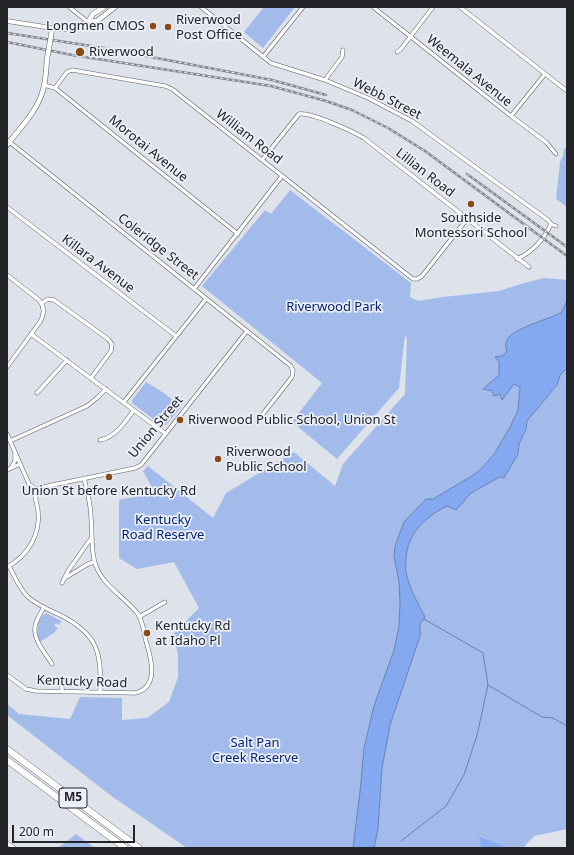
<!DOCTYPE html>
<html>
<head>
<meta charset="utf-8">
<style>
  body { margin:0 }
  #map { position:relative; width:574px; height:855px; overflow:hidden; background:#dee2ea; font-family:"Noto Sans",sans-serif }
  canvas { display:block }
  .frame { position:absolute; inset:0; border:8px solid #222326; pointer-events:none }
  .scale { position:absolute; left:12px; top:825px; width:123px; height:18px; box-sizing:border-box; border:2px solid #222326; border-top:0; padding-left:5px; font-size:12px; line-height:14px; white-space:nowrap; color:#222326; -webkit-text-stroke:3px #ebeff7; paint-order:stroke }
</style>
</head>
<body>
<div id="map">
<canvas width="574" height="855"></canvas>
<div class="frame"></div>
<div class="scale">200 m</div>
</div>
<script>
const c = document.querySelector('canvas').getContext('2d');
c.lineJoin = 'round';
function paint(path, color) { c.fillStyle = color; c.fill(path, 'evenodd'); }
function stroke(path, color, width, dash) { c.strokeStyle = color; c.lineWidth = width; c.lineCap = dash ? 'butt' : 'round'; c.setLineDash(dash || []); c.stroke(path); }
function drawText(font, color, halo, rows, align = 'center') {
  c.font = font + ' "Noto Sans",sans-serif'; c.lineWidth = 3.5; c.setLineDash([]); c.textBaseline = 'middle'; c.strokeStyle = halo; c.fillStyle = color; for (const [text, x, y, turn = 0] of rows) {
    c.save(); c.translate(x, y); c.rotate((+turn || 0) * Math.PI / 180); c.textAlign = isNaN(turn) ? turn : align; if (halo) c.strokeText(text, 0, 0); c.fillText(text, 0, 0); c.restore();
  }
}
paint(new Path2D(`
  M 264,7 L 295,7 L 263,48 L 244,32 Z
  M 567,147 L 567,207 L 556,199 L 560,162 L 563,156 L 564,149 Z
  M 290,190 L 411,283 L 410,297 L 418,301 L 443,297 L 499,291 L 524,283 L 544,278 L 567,280 L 567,301 L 561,313 L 516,332 L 508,338 L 507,352 C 499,359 499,364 499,375 L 483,389 L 500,394 L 502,400 L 514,384 L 520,387 L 518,410 L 511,425 L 495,453 L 481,469 L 472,476 L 433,499 L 426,499 L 404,522 L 395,546 L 394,557 L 399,581 L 400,603 L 399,627 L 394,650 L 374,706 L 364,748 L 360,792 L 353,848 L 187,848 L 110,795 L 7,715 L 7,704 L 19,714 L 70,719 L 80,697 L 122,698 L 122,720 L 147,718 L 169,702 L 178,677 L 178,654 L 173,634 L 199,608 L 174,562 L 137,569 L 119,558 L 119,500 L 155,493 L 143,471 L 148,466 L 213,518 L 226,493 L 294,452 L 335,486 L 343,464 L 405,394 L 407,339 L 405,335 L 399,388 L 337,459 L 292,422 L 322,383 L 202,286 L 265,210 L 271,214 Z
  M 567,368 L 567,432 L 566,436 L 567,448 L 567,829 L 534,836 L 523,848 L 510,848 L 480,836 L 481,848 L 374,848 L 378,829 L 382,768 L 390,725 L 420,636 L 420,624 L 425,617 C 418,603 409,588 406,572 C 405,568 406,563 406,559 C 407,533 425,517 447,506 L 456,510 L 471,493 L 500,477 L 504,478 L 518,454 L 519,444 L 526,429 L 527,421 L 557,385 L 560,375 Z
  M 146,382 L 164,393 L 181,407 L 166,425 L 163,426 L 132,403 L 132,400 Z
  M 46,613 L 61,621 L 59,625 L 56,623 L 54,626 L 58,628 L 55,632 L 40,642 C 35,633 37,619 46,613 Z
  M 76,834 L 95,848 L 58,848 Z`), '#a2bbea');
paint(new Path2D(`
  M 479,836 L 510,848 L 481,848 Z`), '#89adf5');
const water = new Path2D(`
  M 567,301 L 567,368 L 560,375 L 557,385 L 527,421 L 526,429 L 519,444 L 518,454 L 504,478 L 500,477 L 471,493 L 456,510 L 447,506 C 425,517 407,534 406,559 C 406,563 405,568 406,572 C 409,588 418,603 425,617 L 420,624 L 420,636 L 390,725 L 382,768 L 378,829 L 374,848 L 353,848 L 360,792 L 364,748 L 374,706 L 394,650 L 399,627 L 400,603 L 399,581 L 394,557 L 395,546 L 404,522 L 426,499 L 433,499 L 472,476 L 481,469 L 495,453 L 511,425 L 518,410 L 520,387 L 514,384 L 502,400 L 500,394 L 494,396 L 492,391 L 483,389 L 499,375 L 499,362 L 495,357 L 502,356 L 507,352 C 505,347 505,342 509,337 C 517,328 548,319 561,313 Z`);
paint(water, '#85a9f1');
stroke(water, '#6781b4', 1);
stroke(new Path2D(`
  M 488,685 L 542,717 L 553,718 L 567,726
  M 401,841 L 446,806 L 464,775 L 477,735 L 488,685 L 483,653 L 424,619`), '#6781b4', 1);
const minor = new Path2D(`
  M 69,7 L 88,22
  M 201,7 L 271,63 L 325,80 L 368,98 L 412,121 L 548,220 L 551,224 L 556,226
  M 373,7 L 511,116 L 545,74
  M 460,7 L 567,91
  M 397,52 L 401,49 L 433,7
  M 263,57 L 303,7
  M 325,80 L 342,57 L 343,50
  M 44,85 L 55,88 L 60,92 L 238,234
  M 55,88 L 67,72 L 72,70 L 165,86 L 172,89 L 413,279 L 417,279 L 422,276 L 467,219
  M 511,116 L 546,142 L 556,154
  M 7,140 L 291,366 L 293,371 L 292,377 L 259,419
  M 262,160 L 299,114 C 311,112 352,131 364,138 L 529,267
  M 7,207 L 176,336
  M 517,259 C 532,252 544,239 551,224
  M 7,275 L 39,300 C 45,307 44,315 40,322 L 7,367
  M 194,289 L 282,176
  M 42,303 L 48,299 L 54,300 L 108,339 L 112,344 L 111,351 L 91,378
  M 31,334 L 166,434
  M 37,393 L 67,360
  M 124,402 L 206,299
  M 7,434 L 29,484 L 37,490
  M 100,440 C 116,437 125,422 134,410
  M 10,441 L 87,406 L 97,398 L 106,389
  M 11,468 L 15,461 L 15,454
  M 7,470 L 20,464
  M 9,566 C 15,577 19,588 28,597 C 37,605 49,610 60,615 C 98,634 102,653 100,693
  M 7,567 C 28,556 41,534 38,510 C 37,503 33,496 37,489 L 43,487 L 135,468 L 141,465 L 247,331
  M 65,578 L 88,564 L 94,562
  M 62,583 L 68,571 L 92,537
  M 44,607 C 41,613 36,620 35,627 C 33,640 46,654 52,664
  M 139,617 L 165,602
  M 7,675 L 26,689 L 36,691 L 135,693 C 160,687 151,658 146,641 C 144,632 143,622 138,614 C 125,597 104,587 96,566 C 90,551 93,534 91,518 C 91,504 87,491 84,478
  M 62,681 L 62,692
  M 7,843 L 14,848`);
const tertiary = new Path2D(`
  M 7,21 L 52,28`);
const secondary = new Path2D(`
  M 88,22 L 93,14 L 104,7
  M 51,36 L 52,28 L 70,29 L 88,22 L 97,21 L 115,7
  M 7,145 C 20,128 37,112 43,90 C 46,80 46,69 47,59`);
const motorway = new Path2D(`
  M 7,749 L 139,848
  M 7,760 L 125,848`);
stroke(minor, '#595c63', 4.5);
stroke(tertiary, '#595c63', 5);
stroke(secondary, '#595c63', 5.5);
stroke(motorway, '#595c63', 7);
stroke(minor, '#fff', 3.5);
stroke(tertiary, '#fff', 4);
stroke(secondary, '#fff', 4.5);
stroke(motorway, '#fff', 6);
const rail = new Path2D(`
  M 7,33 L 104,48 L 272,80 L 326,95
  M 7,42 L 72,55 L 271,86 L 326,101 L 352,110 L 388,128 L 425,151 L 567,256
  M 467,174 L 567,247`);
stroke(rail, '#84878c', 2.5);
stroke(rail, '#ebeff7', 1, [3]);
const secondaryBridge = new Path2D(`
  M 47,59 L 51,36`);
stroke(secondaryBridge, '#595c63', 5.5, []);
stroke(secondaryBridge, '#fff', 4.5);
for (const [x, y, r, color] of [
  [153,26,4,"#8b4916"],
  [168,27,4,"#8b4916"],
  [80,52,5,"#8b4916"],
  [471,204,4,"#8b4916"],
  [180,420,4,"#8b4916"],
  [218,459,4,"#8b4916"],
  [109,477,4,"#8b4916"],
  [147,633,4,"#8b4916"]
]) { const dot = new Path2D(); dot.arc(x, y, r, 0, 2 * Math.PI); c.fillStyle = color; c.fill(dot); stroke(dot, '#ebeff7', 1.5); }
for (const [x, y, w] of [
  [73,798,28]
]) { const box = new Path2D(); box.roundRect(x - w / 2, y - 10, w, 20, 3); c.fillStyle = '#ebeff7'; c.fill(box); stroke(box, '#222326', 1); }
drawText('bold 12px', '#222326', null, [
  ["M5",73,798]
]);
drawText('13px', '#222326', '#ebeff7', [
  ["Riverwood",176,20],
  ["Post Office",176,35],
  ["Longmen CMOS",145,26,"right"],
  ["Riverwood",89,52],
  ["Southside",471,218,"center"],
  ["Montessori School",471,233,"center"],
  ["Riverwood Public School, Union St",188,420],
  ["Riverwood",226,452],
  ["Public School",226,467],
  ["Union St before Kentucky Rd",109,491,"center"],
  ["Kentucky Rd",155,626],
  ["at Idaho Pl",155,641]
], 'left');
drawText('13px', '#222326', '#ebeff7', [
  ["Weemala Avenue",469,71,39],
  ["Webb Street",387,99,27],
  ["William Road",249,137,38],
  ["Morotai Avenue",148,149,39],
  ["Lillian Road",425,173,38],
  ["Coleridge Street",158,247,38],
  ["Killara Avenue",98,264,37],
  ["Union Street",156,427,-50],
  ["Kentucky Road",82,682,2]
]);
drawText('13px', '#032273', '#ebeff7', [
  ["Riverwood Park",334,307],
  ["Kentucky",163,520],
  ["Road Reserve",163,535],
  ["Salt Pan",255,743],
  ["Creek Reserve",255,758]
]);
</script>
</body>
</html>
